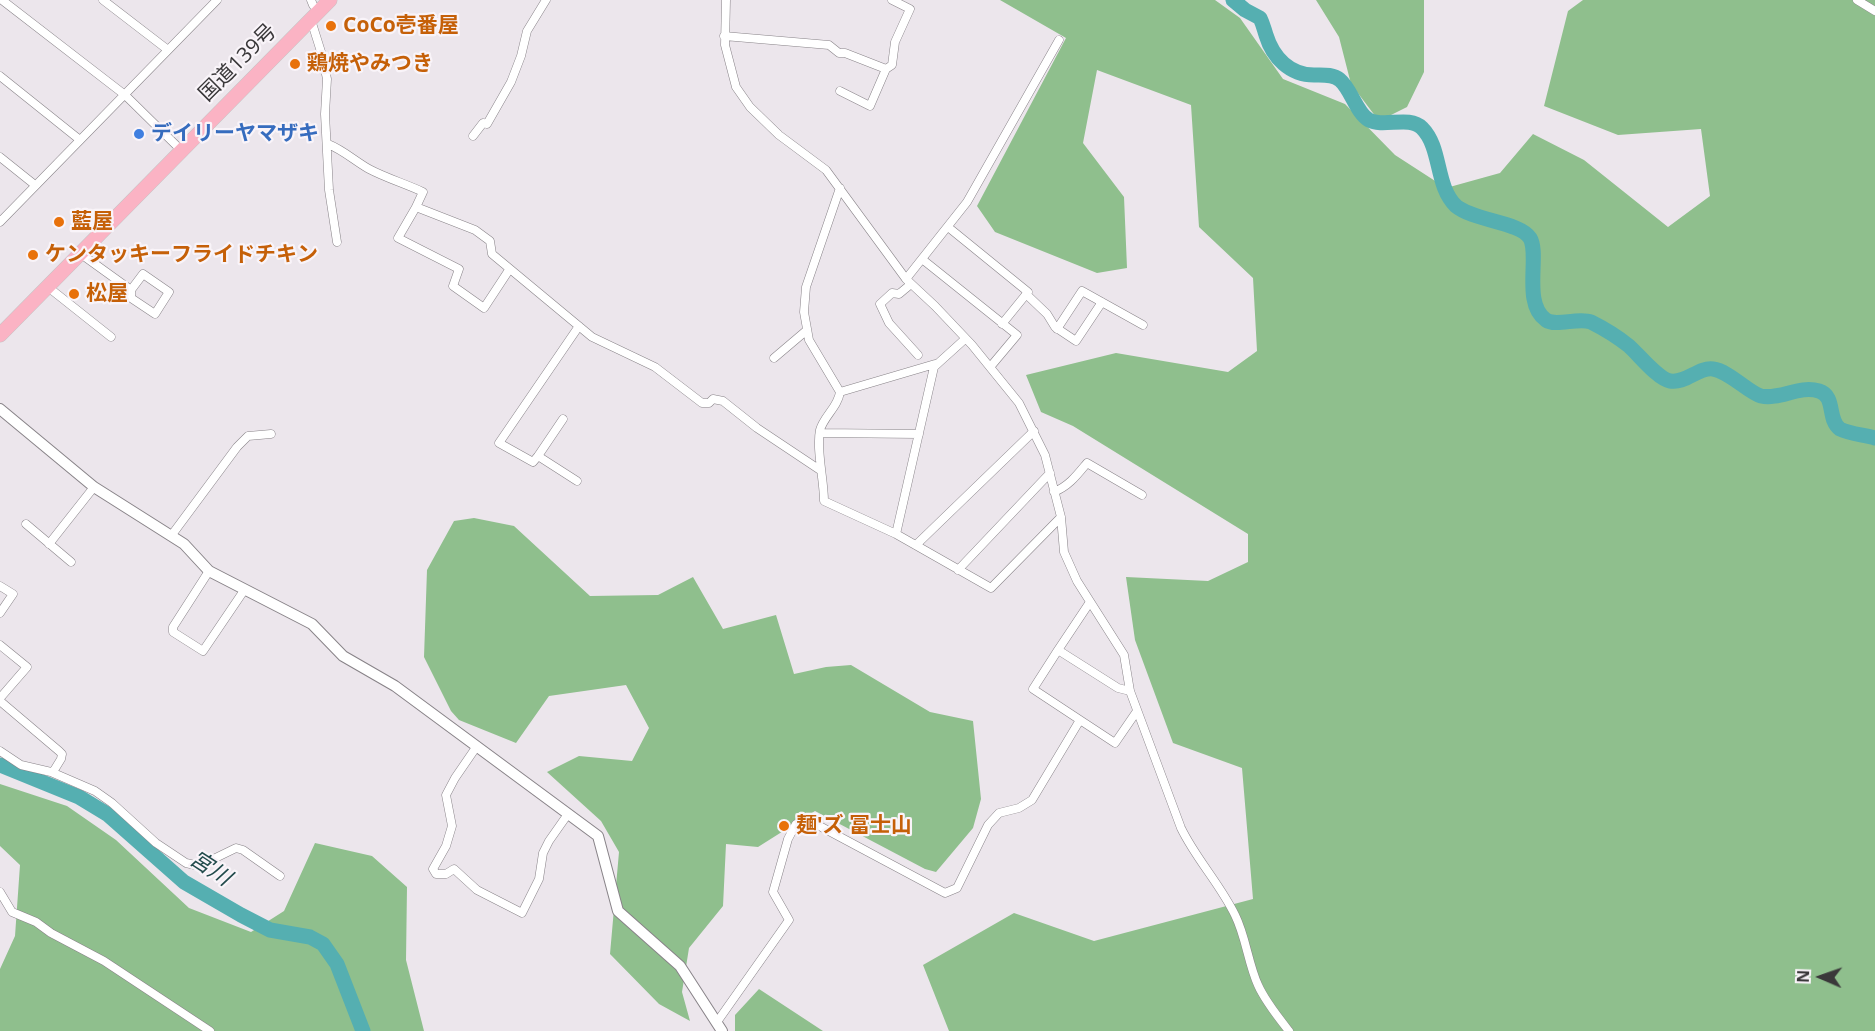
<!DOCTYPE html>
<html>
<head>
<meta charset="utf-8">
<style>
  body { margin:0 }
  #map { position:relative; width:1875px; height:1031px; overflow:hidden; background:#ece6ec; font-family:"Open Sans",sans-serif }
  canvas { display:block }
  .north { position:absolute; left:1791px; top:947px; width:60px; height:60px; -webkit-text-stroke:4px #f9f4f9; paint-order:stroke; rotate:272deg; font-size:16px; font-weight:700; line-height:24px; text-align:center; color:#3a383a }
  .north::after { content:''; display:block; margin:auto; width:21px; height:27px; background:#3a383a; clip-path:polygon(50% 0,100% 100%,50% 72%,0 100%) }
</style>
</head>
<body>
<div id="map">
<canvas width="1875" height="1031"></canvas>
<div class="north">N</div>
</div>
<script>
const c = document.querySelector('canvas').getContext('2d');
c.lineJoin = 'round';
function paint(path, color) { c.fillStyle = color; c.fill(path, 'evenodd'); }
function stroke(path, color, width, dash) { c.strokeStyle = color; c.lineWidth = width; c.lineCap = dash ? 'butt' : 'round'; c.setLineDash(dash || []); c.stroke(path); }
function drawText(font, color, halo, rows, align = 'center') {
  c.font = font + ' "Open Sans","Noto Sans JP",sans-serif'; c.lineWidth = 4.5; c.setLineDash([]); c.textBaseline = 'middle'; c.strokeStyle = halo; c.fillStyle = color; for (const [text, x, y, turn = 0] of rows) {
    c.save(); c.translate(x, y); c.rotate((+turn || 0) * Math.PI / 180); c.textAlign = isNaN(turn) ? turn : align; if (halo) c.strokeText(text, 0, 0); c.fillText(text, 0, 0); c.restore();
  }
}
paint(new Path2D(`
  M 1000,0 L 1215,0 L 1240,18 L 1283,79 L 1345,104 L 1395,155 L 1446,188 L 1500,173 L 1533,134 L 1584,160 L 1668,227 L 1710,196 L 1701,129 L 1618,135 L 1544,106 L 1568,11 L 1583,0 L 1875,0 L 1875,1031 L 949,1031 L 923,965 L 1014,913 L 1094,941 L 1253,899 L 1242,768 L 1173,743 L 1135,640 L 1126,577 L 1208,581 L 1248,562 L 1248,534 L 1073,426 L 1041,412 L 1026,375 L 1116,353 L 1228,372 L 1257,351 L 1253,278 L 1199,227 L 1191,105 L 1097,70 L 1083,143 L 1124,197 L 1127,268 L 1097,273 L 995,232 L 977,206 L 1066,38 Z
  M 1316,0 L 1424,0 L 1424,72 L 1407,107 L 1379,121 L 1351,84 L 1339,37 Z
  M 474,518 L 514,526 L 590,596 L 658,595 L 693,577 L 723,629 L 776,615 L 794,674 L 826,667 L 851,665 L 930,712 L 973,721 L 981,799 L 973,828 L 936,872 L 925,869 L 815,811 L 758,847 L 726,844 L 723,906 L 689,948 L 682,992 L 690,1021 L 659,1004 L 610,954 L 619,852 L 601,821 L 547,772 L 579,756 L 632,761 L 649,728 L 626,685 L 549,696 L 516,743 L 459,720 L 451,711 L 424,657 L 427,570 L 454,521 Z
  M 0,784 L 67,806 L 116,840 L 189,908 L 251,932 L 284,911 L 315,843 L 372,856 L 407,887 L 406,960 L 424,1031 L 0,1031 L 0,969 L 15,936 L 20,865 L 0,846 Z
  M 759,989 L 823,1031 L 735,1031 L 735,1015 Z`), '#8fbf8d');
stroke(new Path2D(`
  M 1233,0 L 1245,10 L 1260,18 C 1263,24 1264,29 1266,35 C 1273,58 1290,75 1314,75 C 1323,75 1333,74 1340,80 C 1351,89 1357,114 1369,120 C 1384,128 1409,115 1422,128 C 1442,148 1435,186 1456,206 C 1474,221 1520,222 1530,238 C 1540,254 1522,304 1546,320 C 1556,327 1578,317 1591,322 C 1603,328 1619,338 1629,346 C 1639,355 1658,379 1670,381 C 1686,384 1698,367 1713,369 C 1729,371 1749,393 1761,396 C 1780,400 1799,385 1819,391 C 1836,396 1827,420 1840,429 C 1849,434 1865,435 1875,438
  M 0,765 L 79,797 L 107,814 L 184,882 L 241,915 L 270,930 L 310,937 L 323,944 L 337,964 L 363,1031`), '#55afb1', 15);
const street = new Path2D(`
  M 2,0 L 125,95 L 182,151
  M 103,0 L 168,50
  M 311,0 L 313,5
  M 726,0 L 725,45 L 736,87 L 750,107 L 779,135 L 826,170 L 906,279 L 935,306 L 972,345 L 1019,403 L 1045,455 L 1061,517 L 1064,552 L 1077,581 L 1124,655 L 1130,691 L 1181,828 C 1196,859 1220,884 1235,915 C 1246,937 1248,963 1258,985 C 1265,1001 1278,1017 1289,1031
  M 1857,0 L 1875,11
  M 311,20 L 322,55 L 327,79 L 325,114 L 329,190 L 337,242
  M 724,36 L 829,45 L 839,53 L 845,53 L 886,69
  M 0,76 L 80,140
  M 840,91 L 870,106 L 886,69 L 892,65 L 895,42 L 910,9 L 892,0
  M 473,136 L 483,123 L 487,124 L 511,82 L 521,56 L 527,31 L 546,0
  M 328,144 C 343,150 355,161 369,169 C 386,178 406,184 423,192 L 416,207 L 475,230 L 490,241 L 492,254 L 592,337 L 655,367 L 702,403 L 709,403 L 713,399 L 723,401 L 757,428 L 820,470
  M 0,157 L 35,185
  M 840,188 L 806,287 L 804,312 L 809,340 L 840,392 C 838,407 824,416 820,430 C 816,449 824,480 824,501 L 896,534 L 991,588 L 1061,517
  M 416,207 L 398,238 L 459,269 L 453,286 L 484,308 L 509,270
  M 0,222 L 217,0
  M 948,227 L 1028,292 L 1002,324
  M 81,254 L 131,290 L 131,298 L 155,314 L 169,292 L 143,274 L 131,290
  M 922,259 L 1017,335 L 991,366
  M 906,279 L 967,202 L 1059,40
  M 911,284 L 899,294 L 892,293 L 880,304 L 889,323 L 918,355
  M 48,287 L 111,337
  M 1026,294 L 1047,314 L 1055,327 L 1076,341 L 1102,302
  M 1057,329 L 1082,291 L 1143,325
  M 774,358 L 807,330
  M 840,392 L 935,364
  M 820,433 L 919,434
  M 538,456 L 563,419
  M 577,481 L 538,456 L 533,462 L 499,443 L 579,326
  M 1054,492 C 1069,486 1077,475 1087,463 L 1142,495
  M 26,524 L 71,562
  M 896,534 L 934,367 L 965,339
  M 171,536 L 237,447 L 248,436 L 271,434
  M 49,544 L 94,487
  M 916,545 L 1034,431
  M 958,570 L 1050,473
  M 209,571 L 173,627 L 173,632 L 203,651 L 245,589
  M 0,586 L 13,594 L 0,613
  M 0,645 L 27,667 L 0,698
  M 1058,650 L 1090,602
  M 0,701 L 59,751 L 62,754 L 61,759 L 53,772
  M 1080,720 L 1033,689 L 1058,650 L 1118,688 L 1130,691
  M 477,746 L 455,778 L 446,795 L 452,826 L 446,846 L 433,869 L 436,874 L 446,874 L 454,869 L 477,890 L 522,913 L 539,879 L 543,853 L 549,841 L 568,814
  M 0,751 L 21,765 L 51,772 L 95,791 L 112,803 L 156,843 L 186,863 L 199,866 L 236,848 L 243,850 L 280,876
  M 0,892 L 12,912 L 36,922 L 51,933 L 104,961 L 210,1031
  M 717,1022 L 789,920 L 773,892 L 788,839 L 796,824 L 812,822 L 945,893 L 957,888 L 988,825 L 999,813 L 1019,808 L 1032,800 L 1080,720 L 1115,743 L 1137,711`);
const secondary = new Path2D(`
  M 0,409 L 94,487 L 184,544 L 209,571 L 312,624 L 343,656 L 395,686 L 598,836 L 618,911 L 680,966 L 722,1031`);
const highway = new Path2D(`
  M 0,335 L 330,0`);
stroke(street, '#888388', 9);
stroke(secondary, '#888388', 12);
stroke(highway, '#c4c3c4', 15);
stroke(street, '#fff', 8);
stroke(secondary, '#fff', 10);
stroke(highway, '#fbb3c4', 14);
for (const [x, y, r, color] of [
  [331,26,6,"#e8710a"],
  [295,64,6,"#e8710a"],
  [139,134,6,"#3f7fe0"],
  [59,222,6,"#e8710a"],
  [33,255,6,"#e8710a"],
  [74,294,6,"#e8710a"],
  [784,826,6,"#e8710a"]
]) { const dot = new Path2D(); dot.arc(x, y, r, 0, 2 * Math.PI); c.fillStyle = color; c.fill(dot); stroke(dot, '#f9f4f9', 2); }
drawText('bold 21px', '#c56008', '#f9f4f9', [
  ["CoCo壱番屋",343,26],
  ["鶏焼やみつき",307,64],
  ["藍屋",71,222],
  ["ケンタッキーフライドチキン",45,255],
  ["松屋",86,294],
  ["麺'ズ 冨士山",796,826]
], 'left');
drawText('21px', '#3a383a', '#f9f4f9', [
  ["国道139号",238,63,-45]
]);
drawText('bold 21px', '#366cbe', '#f9f4f9', [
  ["デイリーヤマザキ",151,134]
], 'left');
drawText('italic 22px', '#224b4c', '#f9f4f9', [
  ["宮川",210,869,33]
]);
</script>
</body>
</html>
